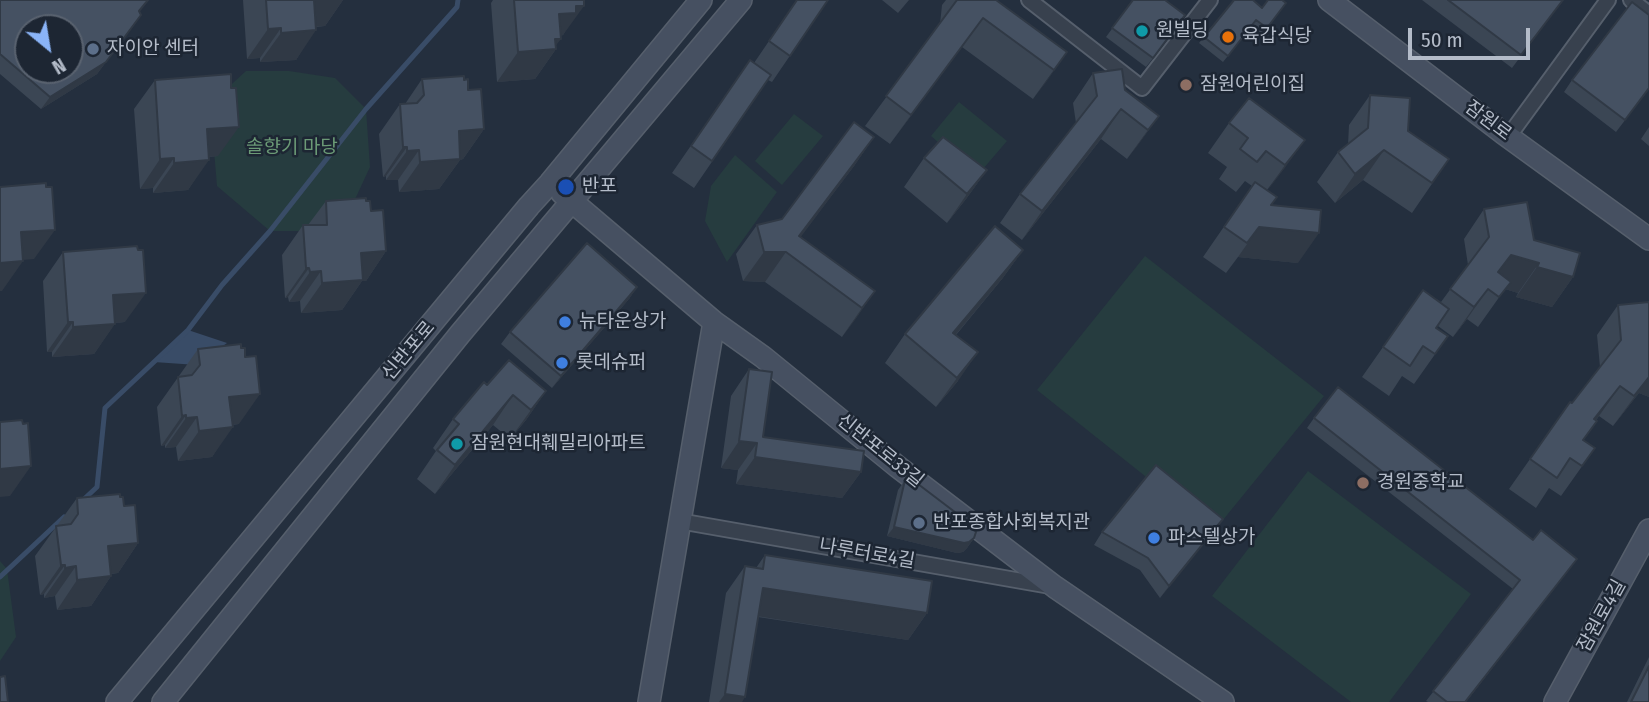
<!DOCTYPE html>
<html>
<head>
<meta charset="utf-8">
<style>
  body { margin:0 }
  #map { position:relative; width:1649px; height:702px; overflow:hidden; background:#242f3e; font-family:"Fira Sans Condensed",sans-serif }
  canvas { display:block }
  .north { position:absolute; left:14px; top:14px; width:70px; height:70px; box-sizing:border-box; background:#1d2633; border:2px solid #59626f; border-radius:50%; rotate:150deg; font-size:19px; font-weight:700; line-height:28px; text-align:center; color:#b4bcc9 }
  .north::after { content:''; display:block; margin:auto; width:24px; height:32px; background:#8ab4f8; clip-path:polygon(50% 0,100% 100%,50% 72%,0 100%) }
  .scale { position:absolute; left:1408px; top:28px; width:122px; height:32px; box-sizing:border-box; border:4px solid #b4bcc9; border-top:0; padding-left:9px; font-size:21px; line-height:24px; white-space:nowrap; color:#b4bcc9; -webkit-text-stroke:5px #1d2633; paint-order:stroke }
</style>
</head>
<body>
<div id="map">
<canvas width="1649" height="702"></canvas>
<div class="north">N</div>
<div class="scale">50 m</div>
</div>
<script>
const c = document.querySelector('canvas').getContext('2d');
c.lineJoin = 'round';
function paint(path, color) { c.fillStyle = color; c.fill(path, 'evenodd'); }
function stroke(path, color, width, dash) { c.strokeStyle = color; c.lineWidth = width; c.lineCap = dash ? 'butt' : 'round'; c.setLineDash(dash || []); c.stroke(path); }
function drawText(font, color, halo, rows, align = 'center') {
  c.font = font + ' "Fira Sans Condensed","Noto Sans KR",sans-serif'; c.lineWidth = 5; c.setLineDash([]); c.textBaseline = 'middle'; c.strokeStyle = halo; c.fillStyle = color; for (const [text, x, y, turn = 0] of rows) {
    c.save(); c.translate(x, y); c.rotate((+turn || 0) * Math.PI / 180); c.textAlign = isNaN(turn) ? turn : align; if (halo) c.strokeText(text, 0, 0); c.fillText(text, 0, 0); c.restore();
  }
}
paint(new Path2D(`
  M 246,71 L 289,71 L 335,78 L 366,109 L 370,167 L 351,208 L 305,231 L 270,231 L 217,186 L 210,104 Z
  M 959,102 L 1007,141 L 977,176 L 931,136 Z
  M 794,114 L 823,136 L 782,185 L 755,161 Z
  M 735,155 L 777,192 L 727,262 L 705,221 L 711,186 Z
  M 1145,256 L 1324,396 L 1214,531 L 1037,390 Z
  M 1308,471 L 1471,594 L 1389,702 L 1351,702 L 1212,596 Z
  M 0,561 L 7,569 L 16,637 L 0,661 Z`), '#263c3f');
paint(new Path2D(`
  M 188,330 L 227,343 L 197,365 L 154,362 Z`), '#394c67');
stroke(new Path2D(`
  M 82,501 L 97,487 L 105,408 L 188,330 L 222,285 L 270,231 L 366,109 L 457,7 L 458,0
  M 0,577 L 64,517`), '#394c67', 5);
const street = new Path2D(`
  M 1029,0 L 1142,88 L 1210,0
  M 1631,0 L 1649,14
  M 1508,137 L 1608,0
  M 679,521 L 1050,586`);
const secondary = new Path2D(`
  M 1329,0 L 1503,133 L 1649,239
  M 562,193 L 714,322 L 763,357 L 898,467 L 1055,587 L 1223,702
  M 117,702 L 529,206 L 550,183 L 701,0
  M 163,702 L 460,334 L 741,0
  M 649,702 L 714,322
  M 1555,702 L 1649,530`);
stroke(street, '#565f6c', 18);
stroke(secondary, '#565f6c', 24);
stroke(street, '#38414e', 14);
stroke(secondary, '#465061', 21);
paint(new Path2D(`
  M 0,0 L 140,12 L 141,15 L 97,74 L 41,109 L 0,74 Z
  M 243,0 L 343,0 L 325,26 L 316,27 L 296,60 L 260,62 L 260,58 L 247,59 Z
  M 493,0 L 584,0 L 563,35 L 560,36 L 556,45 L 556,49 L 535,79 L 497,82 L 491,3 Z
  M 797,0 L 828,0 L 772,82 L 768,80 L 694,188 L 672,173 L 750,60 L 754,63 Z
  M 882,0 L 909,0 L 898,13 Z
  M 946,0 L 996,0 L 1067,52 L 1033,99 L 962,47 L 890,144 L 865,126 L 940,24 L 942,5 Z
  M 1133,0 L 1179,25 L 1146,67 L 1106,37 Z
  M 1422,0 L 1563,0 L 1512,68 Z
  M 1286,3 L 1262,34 L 1252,26 L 1223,62 L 1199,43 L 1204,37 L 1262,8 Z
  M 1649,15 L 1649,89 L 1616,132 L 1564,92 L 1572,80 Z
  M 1093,73 L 1125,90 L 1159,116 L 1127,159 L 1101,139 L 1022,240 L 1000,223 L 1020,194 L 1076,123 L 1073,103 Z
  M 422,79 L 464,80 L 484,129 L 463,159 L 460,160 L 439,189 L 399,192 L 398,180 L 386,180 L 386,176 L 383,177 L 379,134 L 400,104 L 405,104 Z
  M 155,80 L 218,156 L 209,157 L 188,190 L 153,193 L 153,188 L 140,189 L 134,109 Z
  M 1370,95 L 1408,131 L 1449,159 L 1412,213 L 1363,180 L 1335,203 L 1317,182 L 1338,152 L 1348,145 L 1349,125 Z
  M 1229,123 L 1305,140 L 1267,190 L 1271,205 L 1298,263 L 1238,257 L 1226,273 L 1203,257 L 1252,186 L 1245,181 L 1236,192 L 1219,179 L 1227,167 L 1208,153 Z
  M 1649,127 L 1649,146 L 1641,139 Z
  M 874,137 L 854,166 L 800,237 L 875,291 L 842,337 L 765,282 L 743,281 L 736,254 L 757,225 L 782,219 Z
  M 924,158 L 987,170 L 966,199 L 947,223 L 904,187 Z
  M 326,201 L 366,201 L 386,251 L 366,281 L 362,281 L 342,310 L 301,313 L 300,301 L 289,302 L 288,297 L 285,298 L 282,255 L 303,225 L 308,225 Z
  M 1484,209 L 1534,240 L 1573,277 L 1552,307 L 1516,297 L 1518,293 L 1505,289 L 1478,327 L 1467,319 L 1453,337 L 1438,326 L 1436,328 L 1448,336 L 1414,384 L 1402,376 L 1389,396 L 1362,377 L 1423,290 L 1441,302 L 1468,265 L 1464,239 Z
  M 1023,250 L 1002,279 L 956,335 L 958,381 L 936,407 L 885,363 L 905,334 Z
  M 63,252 L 125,322 L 115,323 L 94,354 L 52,357 L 52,352 L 47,352 L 43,281 Z
  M 637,287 L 629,299 L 552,388 L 501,344 L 510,332 Z
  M 1649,302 L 1649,397 L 1639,393 L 1613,426 L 1599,416 L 1583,440 L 1595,448 L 1561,496 L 1549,488 L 1536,508 L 1509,489 L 1570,402 L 1572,403 L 1600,367 L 1597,335 L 1618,305 Z
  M 241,348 L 245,357 L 239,424 L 232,425 L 212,457 L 178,461 L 176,447 L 165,448 L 165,445 L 161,446 L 157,407 L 198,349 Z
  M 749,369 L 763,437 L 861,472 L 842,498 L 736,484 L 738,470 L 721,468 L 731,396 Z
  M 487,385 L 546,391 L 526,420 L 510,439 L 493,425 L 435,494 L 417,479 L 436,451 L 433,448 L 453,419 Z
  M 1314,418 L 1533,540 L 1577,559 L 1466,702 L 1428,702 L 1426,701 L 1513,589 L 1307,428 Z
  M 905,480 L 974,538 L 967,548 L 963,552 L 957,553 L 887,536 L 898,490 Z
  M 120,497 L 138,543 L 118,573 L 111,574 L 111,576 L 91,606 L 57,610 L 55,596 L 44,598 L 44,594 L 40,595 L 35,556 L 77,498 Z
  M 1223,519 L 1160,598 L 1140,570 L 1094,545 L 1102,532 Z
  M 765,555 L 927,613 L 908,640 L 758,617 L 742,702 L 709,702 L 726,593 L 745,566 L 756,568 Z
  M 1649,657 L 1649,702 L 1627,702 Z`), '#3b4654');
paint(new Path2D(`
  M 313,0 L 343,0 L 325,26 L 293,28 Z
  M 576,6 L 584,6 L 563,35 L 560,36 L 561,39 L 553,49 L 556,49 L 535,79 L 497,82 L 518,52 L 559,14 Z
  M 141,15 L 97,74 L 41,109 L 50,97 Z
  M 983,18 L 962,47 L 890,144 L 911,115 Z
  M 281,28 L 260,58 L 247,59 L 268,29 Z
  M 316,30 L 296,60 L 260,62 L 281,33 Z
  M 1067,52 L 1047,81 L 1033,99 L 1054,70 Z
  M 1121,109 L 1101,139 L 1022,240 L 1042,211 Z
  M 1159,116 L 1138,145 L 1127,159 L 1148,130 Z
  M 239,127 L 218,156 L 186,159 L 207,129 Z
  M 484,129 L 463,159 L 460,160 L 439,189 L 399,192 L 420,162 L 459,131 Z
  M 874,137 L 854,166 L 788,254 L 799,236 Z
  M 1305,140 L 1284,169 L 1264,195 L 1285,165 Z
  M 403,147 L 407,147 L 386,176 L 383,177 Z
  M 419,150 L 398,180 L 386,180 L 407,151 Z
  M 1384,150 L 1363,180 L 1335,203 L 1355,174 Z
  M 174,158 L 153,188 L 140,189 L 160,159 Z
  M 209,160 L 188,190 L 153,193 L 174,163 Z
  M 987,170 L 966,199 L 947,223 L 967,194 Z
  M 1259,227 L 1319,233 L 1298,263 L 1238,257 Z
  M 55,230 L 34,259 L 0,262 L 21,232 Z
  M 1023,250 L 1002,279 L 933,362 L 953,333 Z
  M 386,251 L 366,281 L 362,281 L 342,310 L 301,313 L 322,283 L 361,253 Z
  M 764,252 L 786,252 L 765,282 L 743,281 Z
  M 1511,255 L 1539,263 L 1518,293 L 1505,289 L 1478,327 L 1505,289 L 1498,272 Z
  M 23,261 L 2,291 L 0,291 L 0,263 Z
  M 1537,267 L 1573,277 L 1552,307 L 1516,297 Z
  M 306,268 L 309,268 L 288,297 L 285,298 Z
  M 321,271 L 300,301 L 289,302 L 310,272 Z
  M 637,287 L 629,299 L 552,388 L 561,376 Z
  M 1488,289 L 1467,319 L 1453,337 L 1474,307 Z
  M 875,291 L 855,320 L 842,337 L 862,308 Z
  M 146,293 L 125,322 L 92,325 L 113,295 Z
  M 68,322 L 73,322 L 52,352 L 47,352 Z
  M 115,324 L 94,354 L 52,357 L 73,327 Z
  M 978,352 L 958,381 L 936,407 L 957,378 Z
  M 1649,377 L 1649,397 L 1639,393 L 1613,426 Z
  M 1620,386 L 1599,416 L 1574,449 L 1594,419 Z
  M 546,391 L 526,420 L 510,439 L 531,410 Z
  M 260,394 L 239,424 L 209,427 L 229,397 Z
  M 513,395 L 493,425 L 435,494 L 455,465 Z
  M 186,415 L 165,445 L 161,446 L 182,416 Z
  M 197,417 L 176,447 L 165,448 L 186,418 Z
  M 233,427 L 212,457 L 178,461 L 199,431 Z
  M 739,441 L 757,443 L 738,470 L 721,468 Z
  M 755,457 L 861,472 L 842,498 L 736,484 Z
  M 31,466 L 10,496 L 0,497 L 0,469 Z
  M 1223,519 L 1214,531 L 1160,598 L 1169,586 Z
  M 894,527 L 974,538 L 967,548 L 963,552 L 957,553 L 887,536 Z
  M 138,543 L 118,573 L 87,576 L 108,546 Z
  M 1577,559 L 1466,702 L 1465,702 Z
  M 61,565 L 65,565 L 44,594 L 40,595 Z
  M 76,566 L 55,596 L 44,598 L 65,568 Z
  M 111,576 L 91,606 L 57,610 L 77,580 Z
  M 763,588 L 927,613 L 908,640 L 744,614 Z
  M 725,694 L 745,697 L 742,702 L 719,702 Z`), '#303945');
const building = new Path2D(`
  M 0,0 L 148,0 L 139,11 L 141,15 L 106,62 L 50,97 L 0,54 ZM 28,28 L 70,28 L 70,70 L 28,70 Z
  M 266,0 L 314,0 L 316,30 L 281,33 L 281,28 L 268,29 Z
  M 514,0 L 584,0 L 584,6 L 576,6 L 576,13 L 559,14 L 561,39 L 555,39 L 556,49 L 518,52 Z
  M 797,0 L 828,0 L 790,56 L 769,41 Z
  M 957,0 L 996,0 L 1067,52 L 1054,70 L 983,18 L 911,115 L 886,96 Z
  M 1133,0 L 1165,0 L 1185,15 L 1153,58 L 1112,28 Z
  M 1234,0 L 1253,0 L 1262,8 L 1268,0 L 1282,0 L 1286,3 L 1267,28 L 1256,20 L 1228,56 L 1204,37 Z
  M 1448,0 L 1563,0 L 1521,55 Z
  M 1632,2 L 1649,15 L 1649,88 L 1625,120 L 1572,80 Z
  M 750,60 L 771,75 L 712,161 L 691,146 Z
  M 1122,69 L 1125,90 L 1159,116 L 1148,130 L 1121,109 L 1042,211 L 1020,194 L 1097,96 L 1093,73 Z
  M 231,74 L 231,88 L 236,88 L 239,127 L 207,129 L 209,160 L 174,163 L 174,158 L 160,159 L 155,80 Z
  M 464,76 L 464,80 L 468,79 L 468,90 L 481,89 L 484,129 L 459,131 L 460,159 L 420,162 L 419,150 L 407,151 L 407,147 L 403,147 L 400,104 L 417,103 L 424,95 L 422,79 Z
  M 1370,95 L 1410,98 L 1408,131 L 1449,159 L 1432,183 L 1384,150 L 1355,174 L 1338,152 L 1368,128 Z
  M 1249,98 L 1305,140 L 1285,165 L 1266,151 L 1257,162 L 1240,149 L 1248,138 L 1229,123 Z
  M 854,122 L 874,137 L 799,236 L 875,291 L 862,308 L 786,252 L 764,252 L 757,225 L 782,219 Z
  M 943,137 L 987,170 L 967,194 L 924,158 Z
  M 1255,182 L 1277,197 L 1271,205 L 1321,210 L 1319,233 L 1259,227 L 1247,243 L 1224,227 Z
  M 46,183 L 46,187 L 52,187 L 55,230 L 21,232 L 23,261 L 0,263 L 0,187 Z
  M 366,198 L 366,201 L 370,201 L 371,211 L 383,210 L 386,251 L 361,253 L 363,280 L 322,283 L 321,271 L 310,272 L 309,268 L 306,268 L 303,225 L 327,225 L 326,201 Z
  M 1527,202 L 1534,240 L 1580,253 L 1573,277 L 1537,267 L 1539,263 L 1511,255 L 1498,272 L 1511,282 L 1499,297 L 1488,289 L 1474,307 L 1450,289 L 1489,237 L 1484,209 Z
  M 995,226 L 1023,250 L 953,333 L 978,352 L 957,378 L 905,334 Z
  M 587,243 L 637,287 L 561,376 L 510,332 Z
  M 137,246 L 138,250 L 143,250 L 146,293 L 113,295 L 115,324 L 73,327 L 73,322 L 68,322 L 63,252 Z
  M 1423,290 L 1449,309 L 1436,328 L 1448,336 L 1435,354 L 1423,346 L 1410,366 L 1383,347 Z
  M 1649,302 L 1649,377 L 1634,396 L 1620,386 L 1594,419 L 1597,421 L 1583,440 L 1595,448 L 1582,466 L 1570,458 L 1557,478 L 1530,459 L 1570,402 L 1572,403 L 1621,340 L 1618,305 Z
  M 241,344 L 241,348 L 245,348 L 245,357 L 256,356 L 260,394 L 229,397 L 233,427 L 199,431 L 197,417 L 186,418 L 186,415 L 182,416 L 178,377 L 192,375 L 200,365 L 198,349 Z
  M 509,360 L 546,391 L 531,410 L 513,395 L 455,465 L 437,450 L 459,424 L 453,419 L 484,382 L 487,385 Z
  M 749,369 L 772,372 L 763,437 L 864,451 L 861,472 L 755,457 L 757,443 L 739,441 Z
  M 1338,387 L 1533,540 L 1541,530 L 1577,559 L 1465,702 L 1447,702 L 1433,691 L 1520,580 L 1314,418 Z
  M 22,420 L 23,424 L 28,423 L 31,466 L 0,469 L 0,422 Z
  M 1156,465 L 1223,519 L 1169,586 L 1148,558 L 1102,532 Z
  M 905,480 L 918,484 L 968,522 L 976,532 L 974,538 L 969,542 L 964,543 L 894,527 Z
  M 120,494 L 120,497 L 123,497 L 124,506 L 135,505 L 138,543 L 108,546 L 111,576 L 77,580 L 76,566 L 65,568 L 65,565 L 61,565 L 56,526 L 71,524 L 78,514 L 77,498 Z
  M 765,555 L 932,581 L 927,613 L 763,588 L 745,697 L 725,694 L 745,566 L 763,569 Z
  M 1649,666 L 1649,702 L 1631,702 Z
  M 5,676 L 8,702 L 0,702 L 0,677 Z`);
paint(building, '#455162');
stroke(building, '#303945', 2);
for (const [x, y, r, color] of [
  [1142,31,7,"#0f9aa8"],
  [1228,37,7,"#e8710a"],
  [93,49,7,"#5c6f8a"],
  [1186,85,7,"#8d6e63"],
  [566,187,9,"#1a4fb4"],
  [565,322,7,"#3f7fe0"],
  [562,363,7,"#3f7fe0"],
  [457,444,7,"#0f9aa8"],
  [1363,483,7,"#8d6e63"],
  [919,523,7,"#5c6f8a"],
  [1154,538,7,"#3f7fe0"]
]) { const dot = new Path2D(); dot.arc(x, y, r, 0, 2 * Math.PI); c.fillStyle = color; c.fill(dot); stroke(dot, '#1d2633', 2.5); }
drawText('19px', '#b4bcc9', '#1d2633', [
  ["원빌딩",1156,31],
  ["육갑식당",1242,37],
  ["자이안 센터",107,49],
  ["잠원어린이집",1200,85],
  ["반포",582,187],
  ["뉴타운상가",579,322],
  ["롯데슈퍼",576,363],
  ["잠원현대훼밀리아파트",471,444],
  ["경원중학교",1377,483],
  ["반포종합사회복지관",933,523],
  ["파스텔상가",1168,538]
], 'left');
drawText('19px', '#b4bcc9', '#1d2633', [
  ["잠원로",1488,121,37],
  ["신반포로",409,351,-50],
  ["신반포로33길",880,451,39],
  ["나루터로4길",867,554,10],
  ["잠원로4길",1602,616,-61]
]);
drawText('19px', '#6b9a76', '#1d2633', [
  ["솔향기 마당",292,148]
]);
</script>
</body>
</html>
